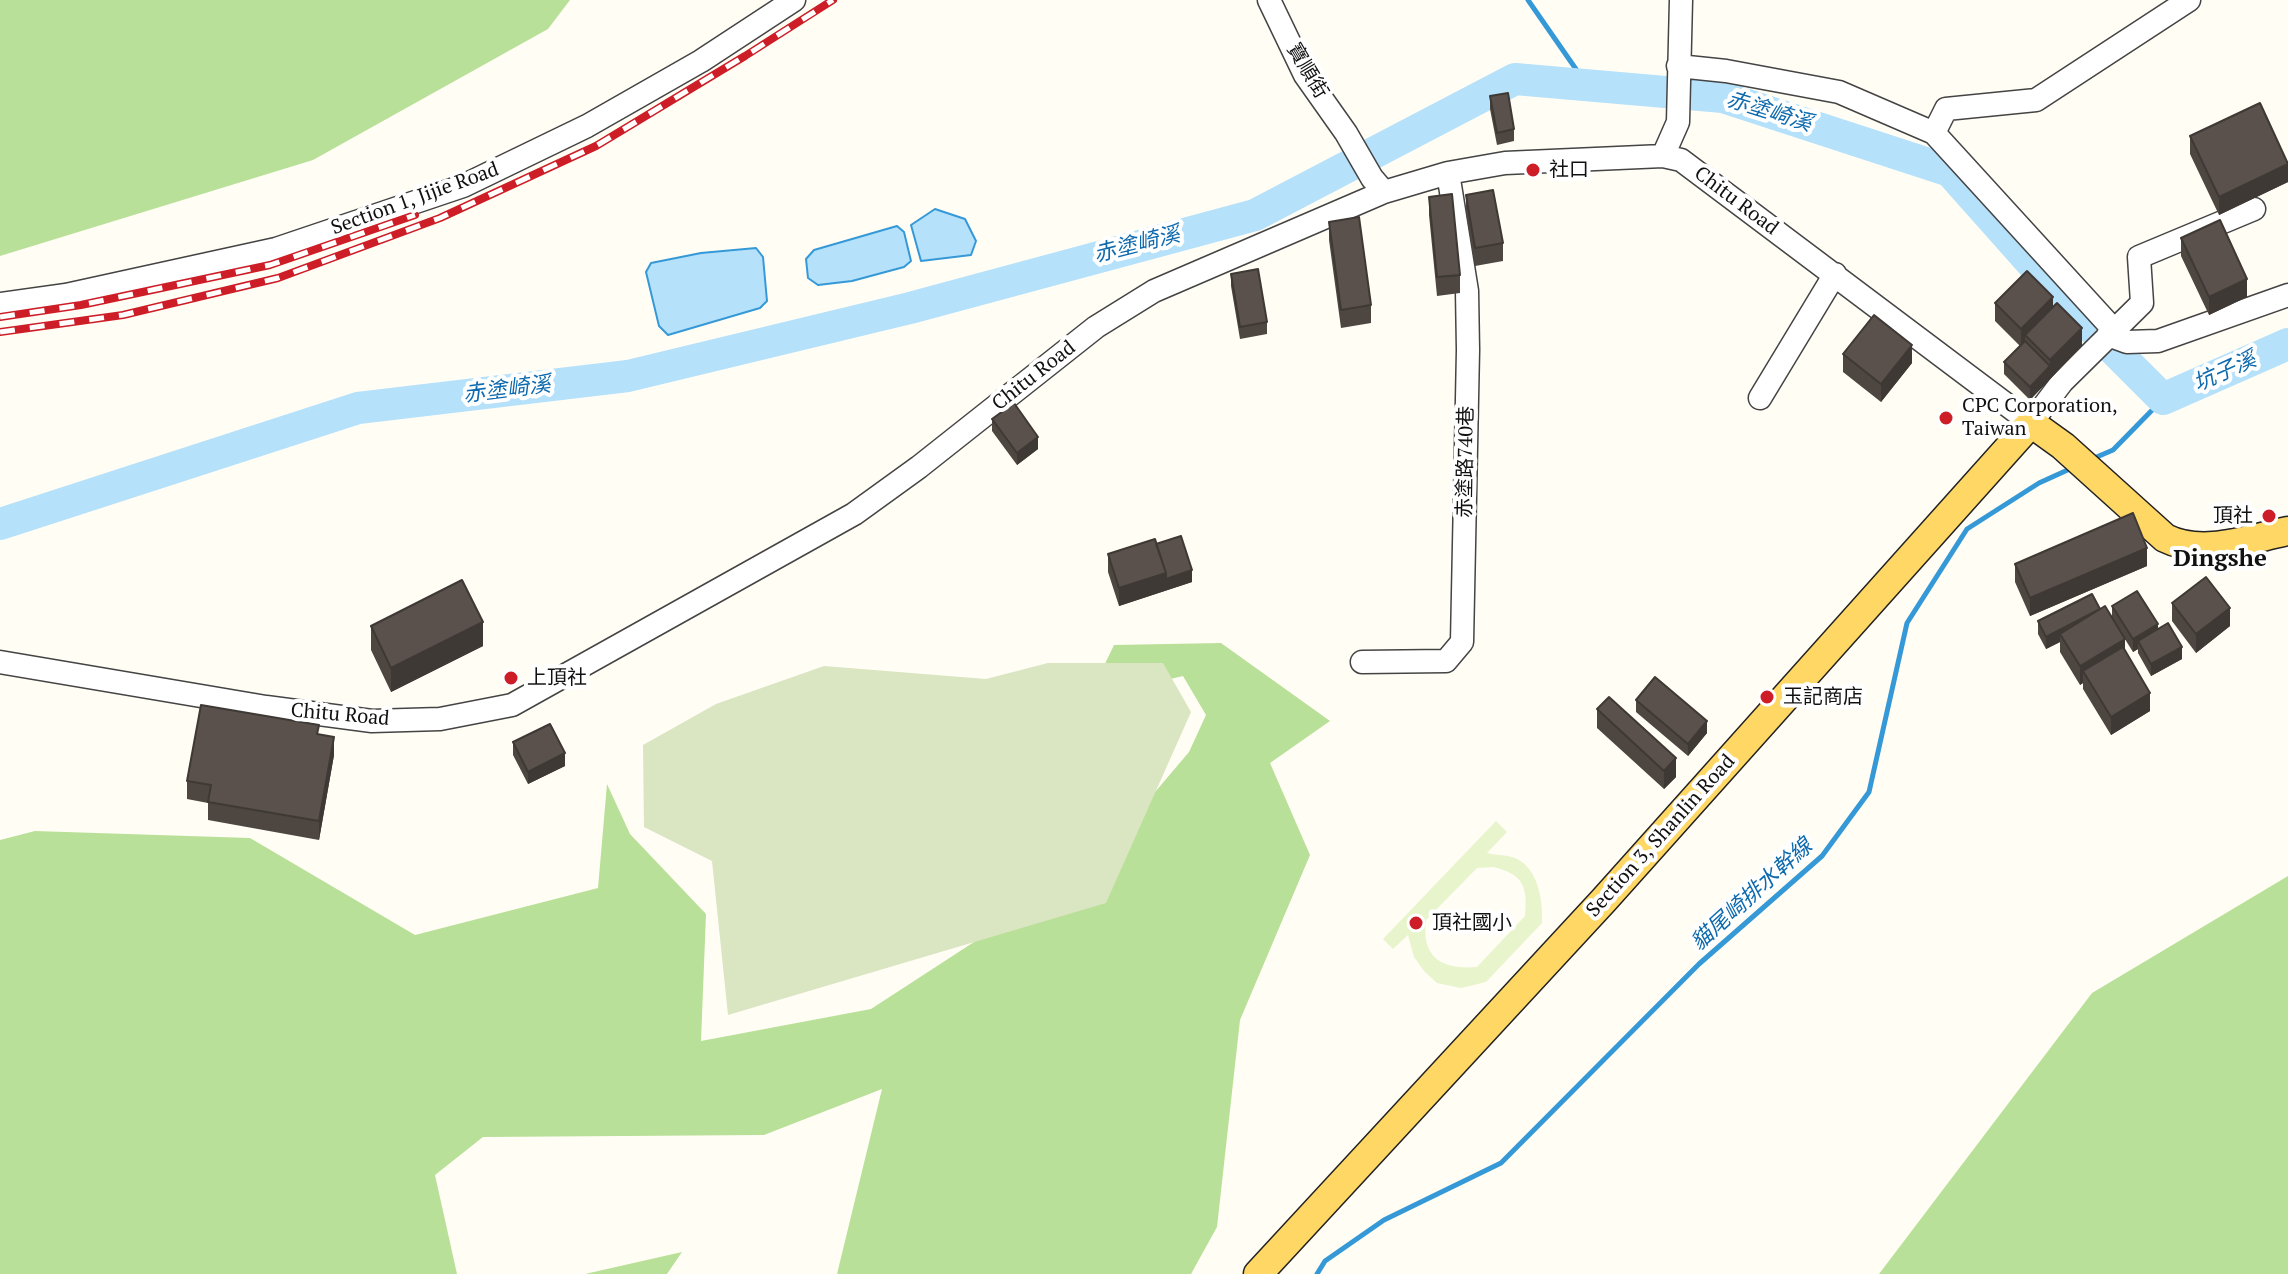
<!DOCTYPE html>
<html>
<head>
<meta charset="utf-8">
<style>
  body { margin:0 }
  canvas { display:block; background:#fffdf4 }
</style>
</head>
<body>
<canvas width="2288" height="1274"></canvas>
<script>
const c = document.querySelector('canvas').getContext('2d');
c.lineJoin = 'round';
function paint(path, color) { c.fillStyle = color; c.fill(path, 'evenodd'); }
function stroke(path, color, width, dash) { c.strokeStyle = color; c.lineWidth = width; c.lineCap = dash ? 'butt' : 'round'; c.setLineDash(dash || []); c.stroke(path); }
function drawText(font, color, halo, rows, align = 'center') {
  c.font = font + ' "PT Serif","Noto Sans TC",serif'; c.lineWidth = 8; c.setLineDash([]); c.textBaseline = 'middle'; c.strokeStyle = halo; c.fillStyle = color; for (const [text, x, y, turn = 0] of rows) {
    c.save(); c.translate(x, y); c.rotate((+turn || 0) * Math.PI / 180); c.textAlign = isNaN(turn) ? turn : align; if (halo) c.strokeText(text, 0, 0); c.fillText(text, 0, 0); c.restore();
  }
}
paint(new Path2D(`
  M 0,0 L 570,0 L 548,29 L 313,160 L 0,256 Z
  M 1221,643 L 1330,721 L 1270,763 L 1310,855 L 1240,1020 L 1217,1227 L 1191,1274 L 837,1274 L 882,1089 L 764,1135 L 483,1137 L 435,1175 L 457,1274 L 0,1274 L 0,840 L 35,831 L 250,838 L 415,935 L 598,888 L 607,784 L 630,834 L 706,914 L 701,1041 L 871,1009 L 1094,864 L 1189,752 L 1206,715 L 1183,676 L 1088,699 L 1114,645 Z
  M 2288,876 L 2288,1274 L 1879,1274 L 2092,993 Z
  M 682,1252 L 667,1274 L 585,1274 Z`), '#b9e098');
paint(new Path2D(`
  M 1048,663 L 1163,663 L 1191,712 L 1106,903 L 728,1015 L 712,861 L 644,827 L 643,745 L 716,704 L 824,666 L 986,679 Z`), '#dae5c2');
paint(new Path2D(`
  M 1496,821 L 1507,832 L 1487,853 C 1495,855 1504,855 1512,857 C 1538,865 1543,900 1542,923 L 1486,982 L 1461,988 L 1437,983 L 1424,971 L 1414,957 L 1408,935 L 1393,949 L 1383,939 ZM 1493,867 C 1523,874 1528,886 1525,916 L 1477,967 C 1442,970 1421,958 1426,920 L 1477,868 Z`), '#e7f4cc');
const water = new Path2D(`
  M 935,209 L 965,219 L 976,241 L 971,255 L 921,261 L 911,225 Z
  M 897,226 L 904,232 L 911,261 L 904,267 L 852,281 L 818,285 L 808,278 L 806,259 L 814,250 Z
  M 756,248 L 763,257 L 767,301 L 760,308 L 668,335 L 659,326 L 646,272 L 651,263 L 701,253 Z`);
paint(water, '#b5e1fb');
stroke(water, '#3699d7', 2);
stroke(new Path2D(`
  M 1528,0 L 1587,85
  M 2092,459 L 2113,450 L 2163,399
  M 1317,1274 L 1325,1261 L 1384,1220 L 1501,1163 L 1699,964 L 1822,856 L 1869,792 L 1907,623 L 1967,529 L 2039,483 L 2072,468`), '#3699d7', 5);
stroke(new Path2D(`
  M 0,524 L 358,408 L 628,376 L 910,308 L 1255,215 L 1515,79 L 1723,97 L 1950,171 L 2070,306 L 2163,399 L 2288,344`), '#b5e1fb', 32);
const minor = new Path2D(`
  M 1269,0 L 1305,75 L 1346,133 L 1372,178 L 1384,192
  M 1678,66 L 1726,71 L 1839,92 L 1934,133 L 1946,109 L 2036,100 L 2189,0
  M 1934,133 L 2113,329
  M 1663,156 L 1678,122 L 1681,0
  M 0,304 L 66,295 L 276,249 L 463,186 L 587,126 L 701,61 L 794,0
  M 2108,335 L 2127,342 L 2158,341 L 2288,295
  M 1760,398 L 1835,274
  M 0,662 L 266,707 L 372,721 L 440,719 L 512,705 L 854,514 L 919,467 L 1096,327 L 1154,291 L 1384,192 L 1448,173 L 1505,163 L 1663,156 L 1681,160 L 2031,423 L 2062,382 L 2142,303 L 2139,257 L 2254,209
  M 1362,662 L 1446,661 L 1462,642 L 1468,350 L 1467,291 L 1448,173`);
const major = new Path2D(`
  M 1258,1274 L 1604,900 L 2031,423 L 2063,446 L 2165,538 C 2203,557 2248,539 2288,531`);
stroke(minor, '#444', 25);
stroke(major, '#222', 31);
stroke(minor, '#fff', 22);
stroke(major, '#ffd764', 28);
const rail = new Path2D(`
  M 0,317 L 81,305 L 270,265 L 415,215
  M 0,332 L 123,315 L 278,278 L 440,218 L 596,146 L 745,56 L 833,0`);
stroke(rail, '#cd1d27', 8);
stroke(rail, '#fff', 5, [15]);
paint(new Path2D(`
  M 1490,96 L 1514,129 L 1514,141 L 1497,145 L 1490,109 Z
  M 2190,136 L 2288,162 L 2288,182 L 2219,215 L 2190,154 Z
  M 1466,195 L 1503,243 L 1503,261 L 1475,266 L 1466,213 Z
  M 1429,197 L 1460,275 L 1460,293 L 1437,296 L 1429,215 Z
  M 1329,222 L 1371,305 L 1371,323 L 1341,328 L 1329,240 Z
  M 2181,238 L 2247,297 L 2209,315 L 2181,256 Z
  M 1231,274 L 1267,322 L 1267,334 L 1240,339 L 1231,286 Z
  M 1995,303 L 2053,306 L 2082,346 L 2030,400 L 2004,374 L 2004,362 L 2020,346 L 1995,321 Z
  M 1843,354 L 1912,363 L 1881,402 L 1843,372 Z
  M 992,419 L 1038,449 L 1017,465 L 992,431 Z
  M 1156,544 L 1192,582 L 1119,606 L 1108,572 L 1108,554 Z
  M 2015,564 L 2147,566 L 2030,616 L 2015,582 Z
  M 2172,603 L 2230,626 L 2196,653 L 2172,621 Z
  M 2112,606 L 2158,629 L 2182,659 L 2151,676 L 2138,653 L 2138,649 L 2133,652 L 2118,628 L 2125,650 L 2150,711 L 2111,735 L 2083,689 L 2083,683 L 2080,685 L 2060,652 L 2060,642 L 2046,649 L 2038,634 L 2038,621 L 2100,609 L 2112,618 Z
  M 371,626 L 483,646 L 391,692 L 371,650 Z
  M 1636,700 L 1707,733 L 1688,756 L 1636,712 Z
  M 1597,709 L 1676,777 L 1664,789 L 1597,728 Z
  M 319,734 L 334,755 L 319,840 L 208,820 L 208,803 L 187,799 L 187,781 Z
  M 513,742 L 565,766 L 528,784 L 513,755 Z`), '#4d4641');
paint(new Path2D(`
  M 2288,164 L 2288,182 L 2219,215 L 2219,197 Z
  M 2247,279 L 2247,297 L 2209,315 L 2209,297 Z
  M 2053,297 L 2053,315 L 2025,335 L 2025,343 L 2021,347 L 2021,329 Z
  M 2082,328 L 2082,346 L 2030,400 L 2030,387 L 2050,366 L 2050,360 Z
  M 1912,345 L 1912,363 L 1881,402 L 1881,384 Z
  M 1038,437 L 1038,449 L 1017,465 L 1017,453 Z
  M 2147,548 L 2147,566 L 2030,616 L 2030,598 Z
  M 1192,570 L 1192,582 L 1119,606 L 1119,588 L 1166,573 Z
  M 2230,608 L 2230,626 L 2196,653 L 2196,634 Z
  M 2100,609 L 2060,634 L 2060,642 L 2046,649 L 2046,637 Z
  M 483,622 L 483,646 L 391,692 L 391,668 Z
  M 2158,624 L 2158,637 L 2138,641 L 2138,649 L 2133,652 L 2133,639 Z
  M 2125,639 L 2125,657 L 2083,671 L 2083,683 L 2080,685 L 2080,666 Z
  M 2182,647 L 2182,659 L 2151,676 L 2151,664 Z
  M 2150,693 L 2150,711 L 2111,735 L 2111,717 Z
  M 1707,721 L 1707,733 L 1688,756 L 1688,744 Z
  M 334,737 L 334,755 L 319,840 L 319,821 Z
  M 565,753 L 565,766 L 528,784 L 528,772 Z
  M 1676,758 L 1676,777 L 1664,789 L 1664,771 Z`), '#3f3935');
const building = new Path2D(`
  M 1508,93 L 1514,129 L 1497,133 L 1490,96 Z
  M 2260,103 L 2288,164 L 2219,197 L 2190,136 Z
  M 1493,190 L 1503,243 L 1475,248 L 1466,195 Z
  M 1452,194 L 1460,275 L 1437,277 L 1429,197 Z
  M 1359,217 L 1371,305 L 1341,310 L 1329,222 Z
  M 2220,220 L 2247,279 L 2209,297 L 2181,238 Z
  M 1258,269 L 1267,322 L 1240,327 L 1231,274 Z
  M 2027,271 L 2053,297 L 2021,329 L 1995,303 Z
  M 2057,303 L 2082,328 L 2050,360 L 2025,335 Z
  M 1874,315 L 1912,345 L 1881,384 L 1843,354 Z
  M 2025,341 L 2050,366 L 2030,387 L 2004,362 Z
  M 1014,403 L 1038,437 L 1017,453 L 992,419 Z
  M 2133,513 L 2147,548 L 2030,598 L 2015,564 Z
  M 1181,536 L 1192,570 L 1166,579 L 1166,573 L 1156,544 Z
  M 1155,539 L 1166,573 L 1119,588 L 1108,554 Z
  M 2206,577 L 2230,608 L 2196,634 L 2172,603 Z
  M 462,580 L 483,622 L 391,668 L 371,626 Z
  M 2137,591 L 2158,624 L 2133,639 L 2112,606 Z
  M 2092,594 L 2100,609 L 2046,637 L 2038,621 Z
  M 2105,606 L 2125,639 L 2080,666 L 2060,634 Z
  M 2168,623 L 2182,647 L 2151,664 L 2138,641 Z
  M 2123,647 L 2150,693 L 2111,717 L 2083,671 Z
  M 1655,677 L 1707,721 L 1688,744 L 1636,700 Z
  M 1609,697 L 1676,758 L 1664,771 L 1597,709 Z
  M 201,705 L 319,725 L 317,734 L 334,737 L 319,821 L 208,802 L 211,785 L 187,781 Z
  M 550,724 L 565,753 L 528,772 L 513,742 Z`);
paint(building, '#5a514c');
stroke(building, '#3f3935', 2);
for (const [x, y, r, color] of [
  [1533,170,8,"#cd1d27"],
  [1946,418,8,"#cd1d27"],
  [2269,516,8,"#cd1d27"],
  [511,678,8,"#cd1d27"],
  [1767,697,8,"#cd1d27"],
  [1416,923,8,"#cd1d27"]
]) { const dot = new Path2D(); dot.arc(x, y, r, 0, 2 * Math.PI); c.fillStyle = color; c.fill(dot); stroke(dot, '#fff', 3); }
drawText('20px', '#111', '#fff', [
  ["寶順街",1307,71,59],
  ["Section 1, Jijie Road",415,199,-20],
  ["Chitu Road",1736,201,37],
  ["Chitu Road",1034,376,-38],
  ["赤塗路740巷",1466,462,-89],
  ["Chitu Road",340,715,5],
  ["Section 3, Shanlin Road",1661,836,-48]
]);
drawText('20px', '#111', '#fff', [
  ["社口",1549,170],
  ["CPC Corporation,",1962,406],
  ["Taiwan",1962,429],
  ["頂社",2253,516,"right"],
  ["上頂社",527,678],
  ["玉記商店",1783,697],
  ["頂社國小",1432,923]
], 'left');
drawText('italic 22px', '#0e6aae', '#fff', [
  ["赤塗崎溪",1769,112,17],
  ["赤塗崎溪",1137,245,-14],
  ["坑子溪",2225,372,-24],
  ["赤塗崎溪",507,390,-7],
  ["貓尾崎排水幹線",1752,895,-42]
]);
drawText('bold 24px', '#111', '#fff', [
  ["Dingshe",2220,559]
]);
</script>
</body>
</html>
